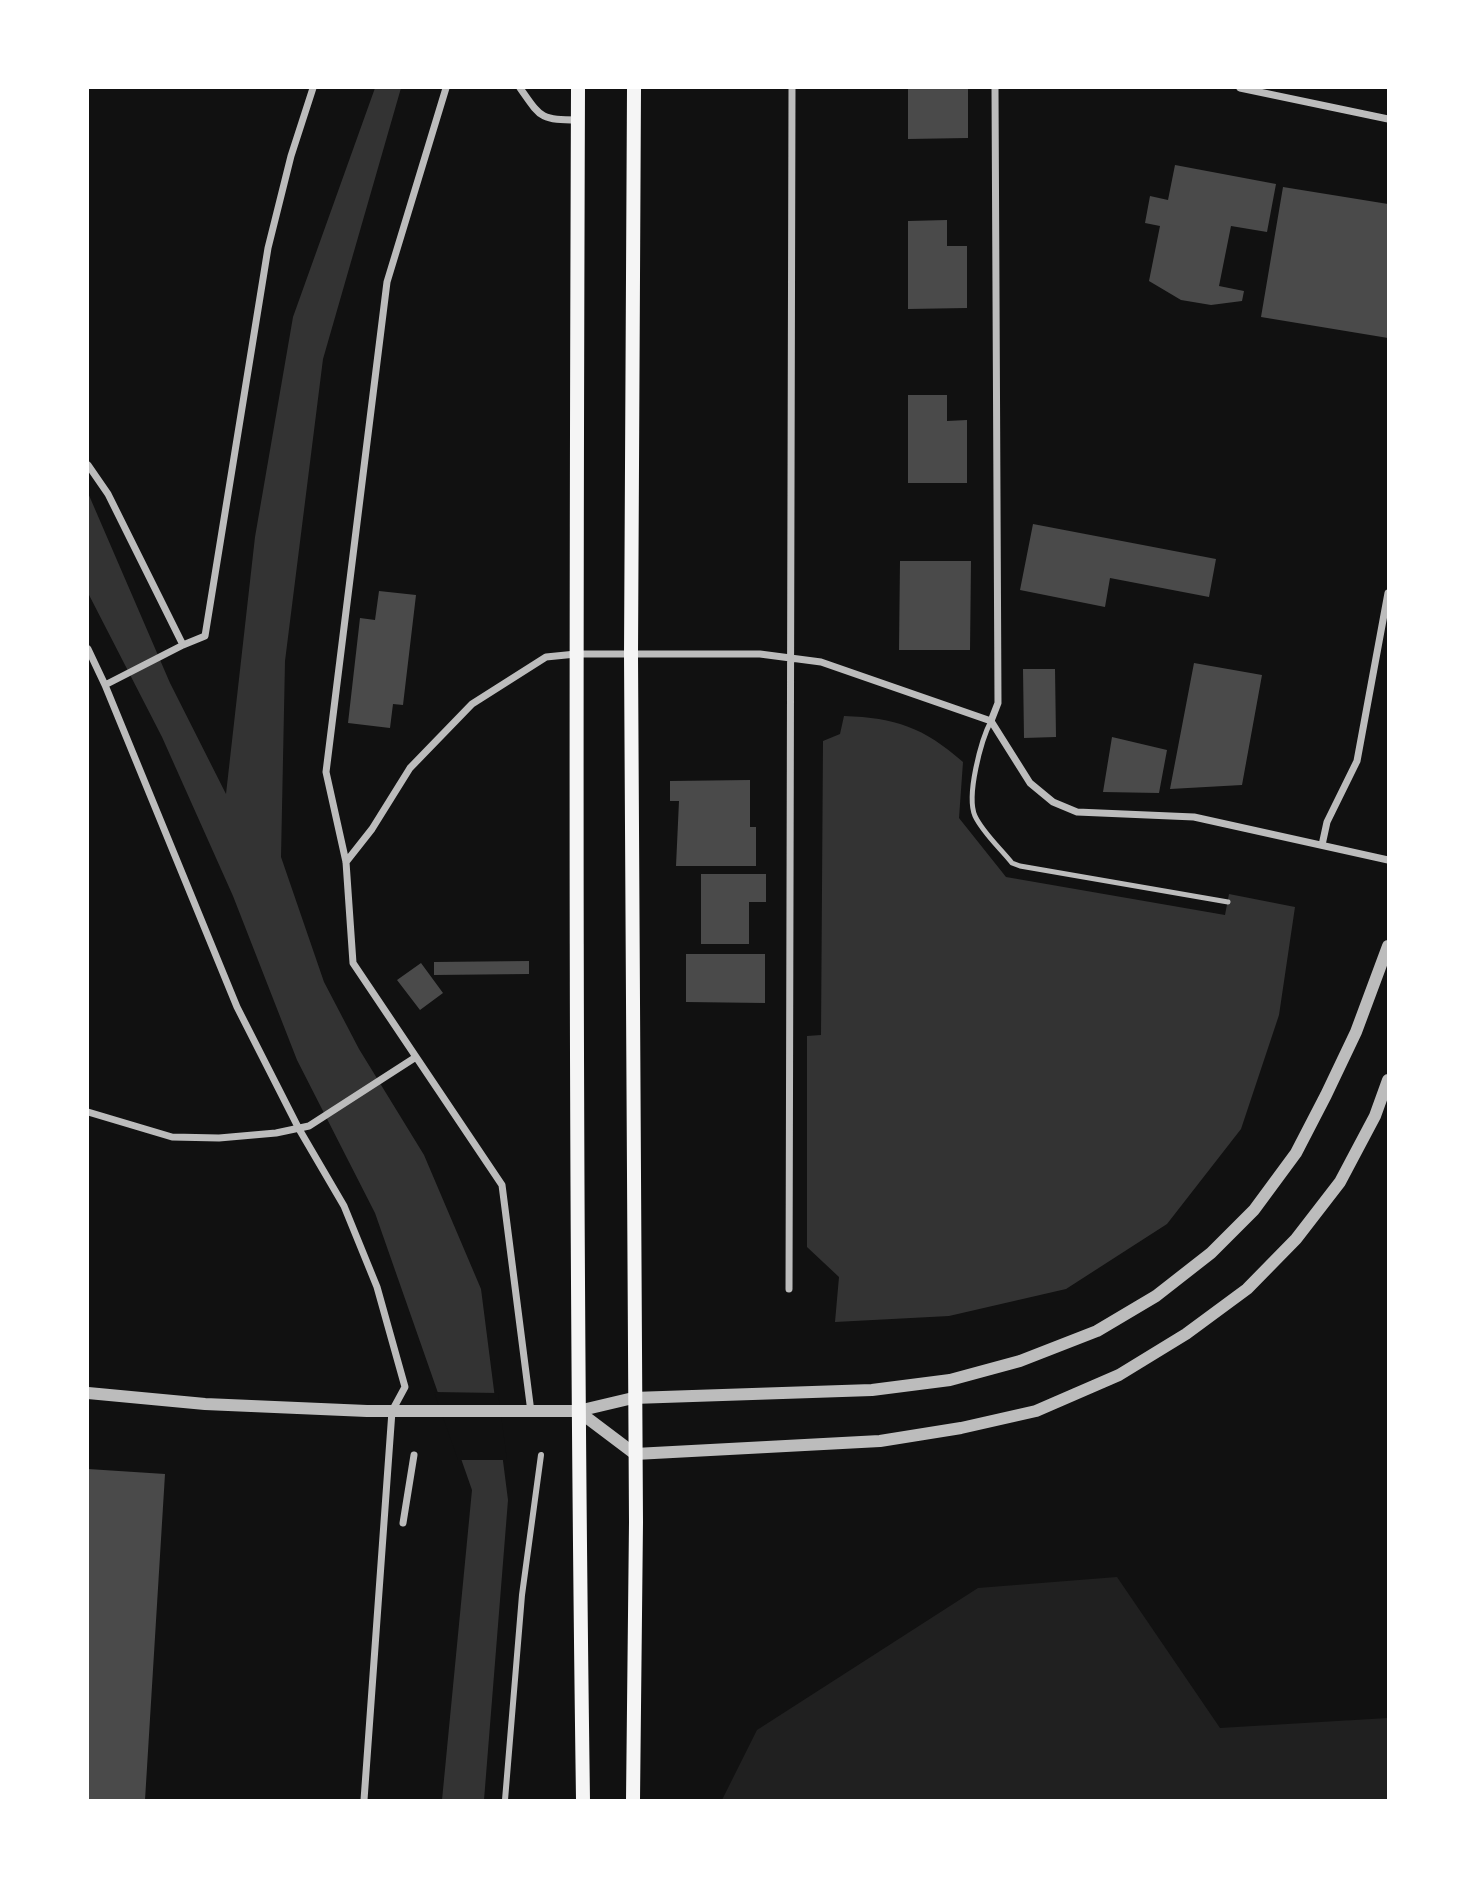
<!DOCTYPE html>
<html>
<head>
<meta charset="utf-8">
<style>
  body { margin:0 }
  #map { position:relative; width:1476px; height:1888px; overflow:hidden; background:#111; font-family:"Crimson Pro",serif }
  canvas { display:block }
  .frame { position:absolute; inset:0; border:89px solid #fff; pointer-events:none }
</style>
</head>
<body>
<div id="map">
<canvas width="1476" height="1888"></canvas>
<div class="frame"></div>
</div>
<script>
const c = document.querySelector('canvas').getContext('2d');
c.lineJoin = 'round';
function paint(path, color) { c.fillStyle = color; c.fill(path, 'evenodd'); }
function stroke(path, color, width, dash) { c.strokeStyle = color; c.lineWidth = width; c.lineCap = dash ? 'butt' : 'round'; c.setLineDash(dash || []); c.stroke(path); }
paint(new Path2D(`
  M 1117,1577 L 1220,1728 L 1388,1718 L 1388,1800 L 722,1800 L 757,1730 L 978,1588 Z`), '#202020');
paint(new Path2D(`
  M 375,88 L 401,88 L 323,359 L 285,661 L 281,857 L 324,982 L 359,1049 L 424,1155 L 481,1289 L 508,1500 L 484,1800 L 442,1800 L 472,1490 L 375,1213 L 297,1060 L 233,896 L 162,737 L 88,593 L 88,493 L 170,683 L 226,794 L 255,537 L 293,317 Z
  M 844,716 C 896,718 923,727 963,762 L 959,818 L 1006,877 L 1225,915 L 1229,894 L 1295,907 L 1279,1015 L 1241,1129 L 1167,1224 L 1066,1289 L 949,1316 L 835,1322 L 839,1277 L 807,1247 L 807,1036 L 821,1035 L 823,741 L 840,734 Z`), '#333');
paint(new Path2D(`
  M 434,1392 L 498,1393 L 507,1460 L 458,1460 Z`), '#111');
paint(new Path2D(`
  M 908,88 L 968,88 L 968,138 L 908,139 Z
  M 1175,165 L 1276,184 L 1267,232 L 1231,226 L 1219,286 L 1244,291 L 1242,301 L 1211,305 L 1181,300 L 1149,281 L 1160,226 L 1145,223 L 1150,196 L 1168,200 Z
  M 1283,187 L 1388,204 L 1388,338 L 1261,317 Z
  M 947,220 L 947,246 L 967,246 L 967,308 L 908,309 L 908,221 Z
  M 908,395 L 947,395 L 947,421 L 967,420 L 967,483 L 908,483 Z
  M 1033,524 L 1216,559 L 1209,597 L 1110,578 L 1105,607 L 1020,590 Z
  M 900,561 L 971,561 L 970,650 L 899,650 Z
  M 379,591 L 416,595 L 403,705 L 393,704 L 390,728 L 348,723 L 360,618 L 375,620 Z
  M 1194,663 L 1262,675 L 1242,785 L 1170,789 Z
  M 1023,669 L 1055,669 L 1056,737 L 1024,738 Z
  M 1112,737 L 1167,750 L 1159,793 L 1103,792 Z
  M 750,780 L 750,827 L 756,827 L 756,866 L 676,866 L 679,801 L 670,801 L 670,781 Z
  M 701,874 L 766,874 L 766,902 L 749,902 L 749,944 L 701,944 Z
  M 686,954 L 765,954 L 765,1003 L 686,1002 Z
  M 529,961 L 529,974 L 434,975 L 434,962 Z
  M 421,963 L 443,993 L 420,1010 L 397,980 Z
  M 88,1469 L 165,1474 L 145,1800 L 88,1800 Z`), '#4a4a4a');
stroke(new Path2D(`
  M 991,721 C 981,740 966,796 975,816 C 983,833 1001,849 1012,863 L 1020,866 L 1228,902`), '#bcbcbc', 5);
stroke(new Path2D(`
  M 505,1800 L 522,1595 L 541,1455`), '#bcbcbc', 6);
stroke(new Path2D(`
  M 446,88 L 387,282 L 326,772 L 346,862 L 353,963 L 502,1185 L 531,1412
  M 520,88 C 541,118 540,120 578,120
  M 1240,88 L 1388,119
  M 88,465 L 108,494 L 183,645 L 205,636 L 268,248 L 291,156 L 313,88
  M 88,649 L 105,685 L 237,1007 L 299,1129 L 344,1206 L 377,1287 L 405,1387 L 392,1411 L 364,1800
  M 105,685 L 183,645
  M 991,721 L 998,703 L 995,88
  M 1322,845 L 1327,822 L 1357,761 L 1388,593
  M 346,862 L 372,829 L 410,768 L 472,704 L 546,657 L 576,654 L 760,654 L 821,662 L 991,721 L 1030,783 L 1053,802 L 1077,812 L 1194,817 L 1388,860
  M 88,1112 L 172,1137 L 219,1138 L 276,1133 L 309,1126 L 416,1057
  M 789,1289 L 792,88
  M 403,1523 L 414,1455`), '#bcbcbc', 7);
stroke(new Path2D(`
  M 88,1393 L 205,1404 L 367,1411 L 578,1411 L 633,1398 L 872,1390 L 950,1380 L 1020,1361 L 1097,1331 L 1156,1296 L 1211,1253 L 1254,1210 L 1296,1153 L 1326,1095 L 1356,1032 L 1388,946
  M 578,1411 L 635,1454 L 880,1441 L 961,1428 L 1036,1411 L 1119,1375 L 1186,1334 L 1247,1289 L 1296,1239 L 1340,1182 L 1375,1116 L 1388,1080`), '#bcbcbc', 12);
stroke(new Path2D(`
  M 578,88 C 576,658 575,1230 583,1800
  M 633,1800 L 636,1522 L 631,654 L 634,88`), '#f5f5f5', 14);
</script>
</body>
</html>
